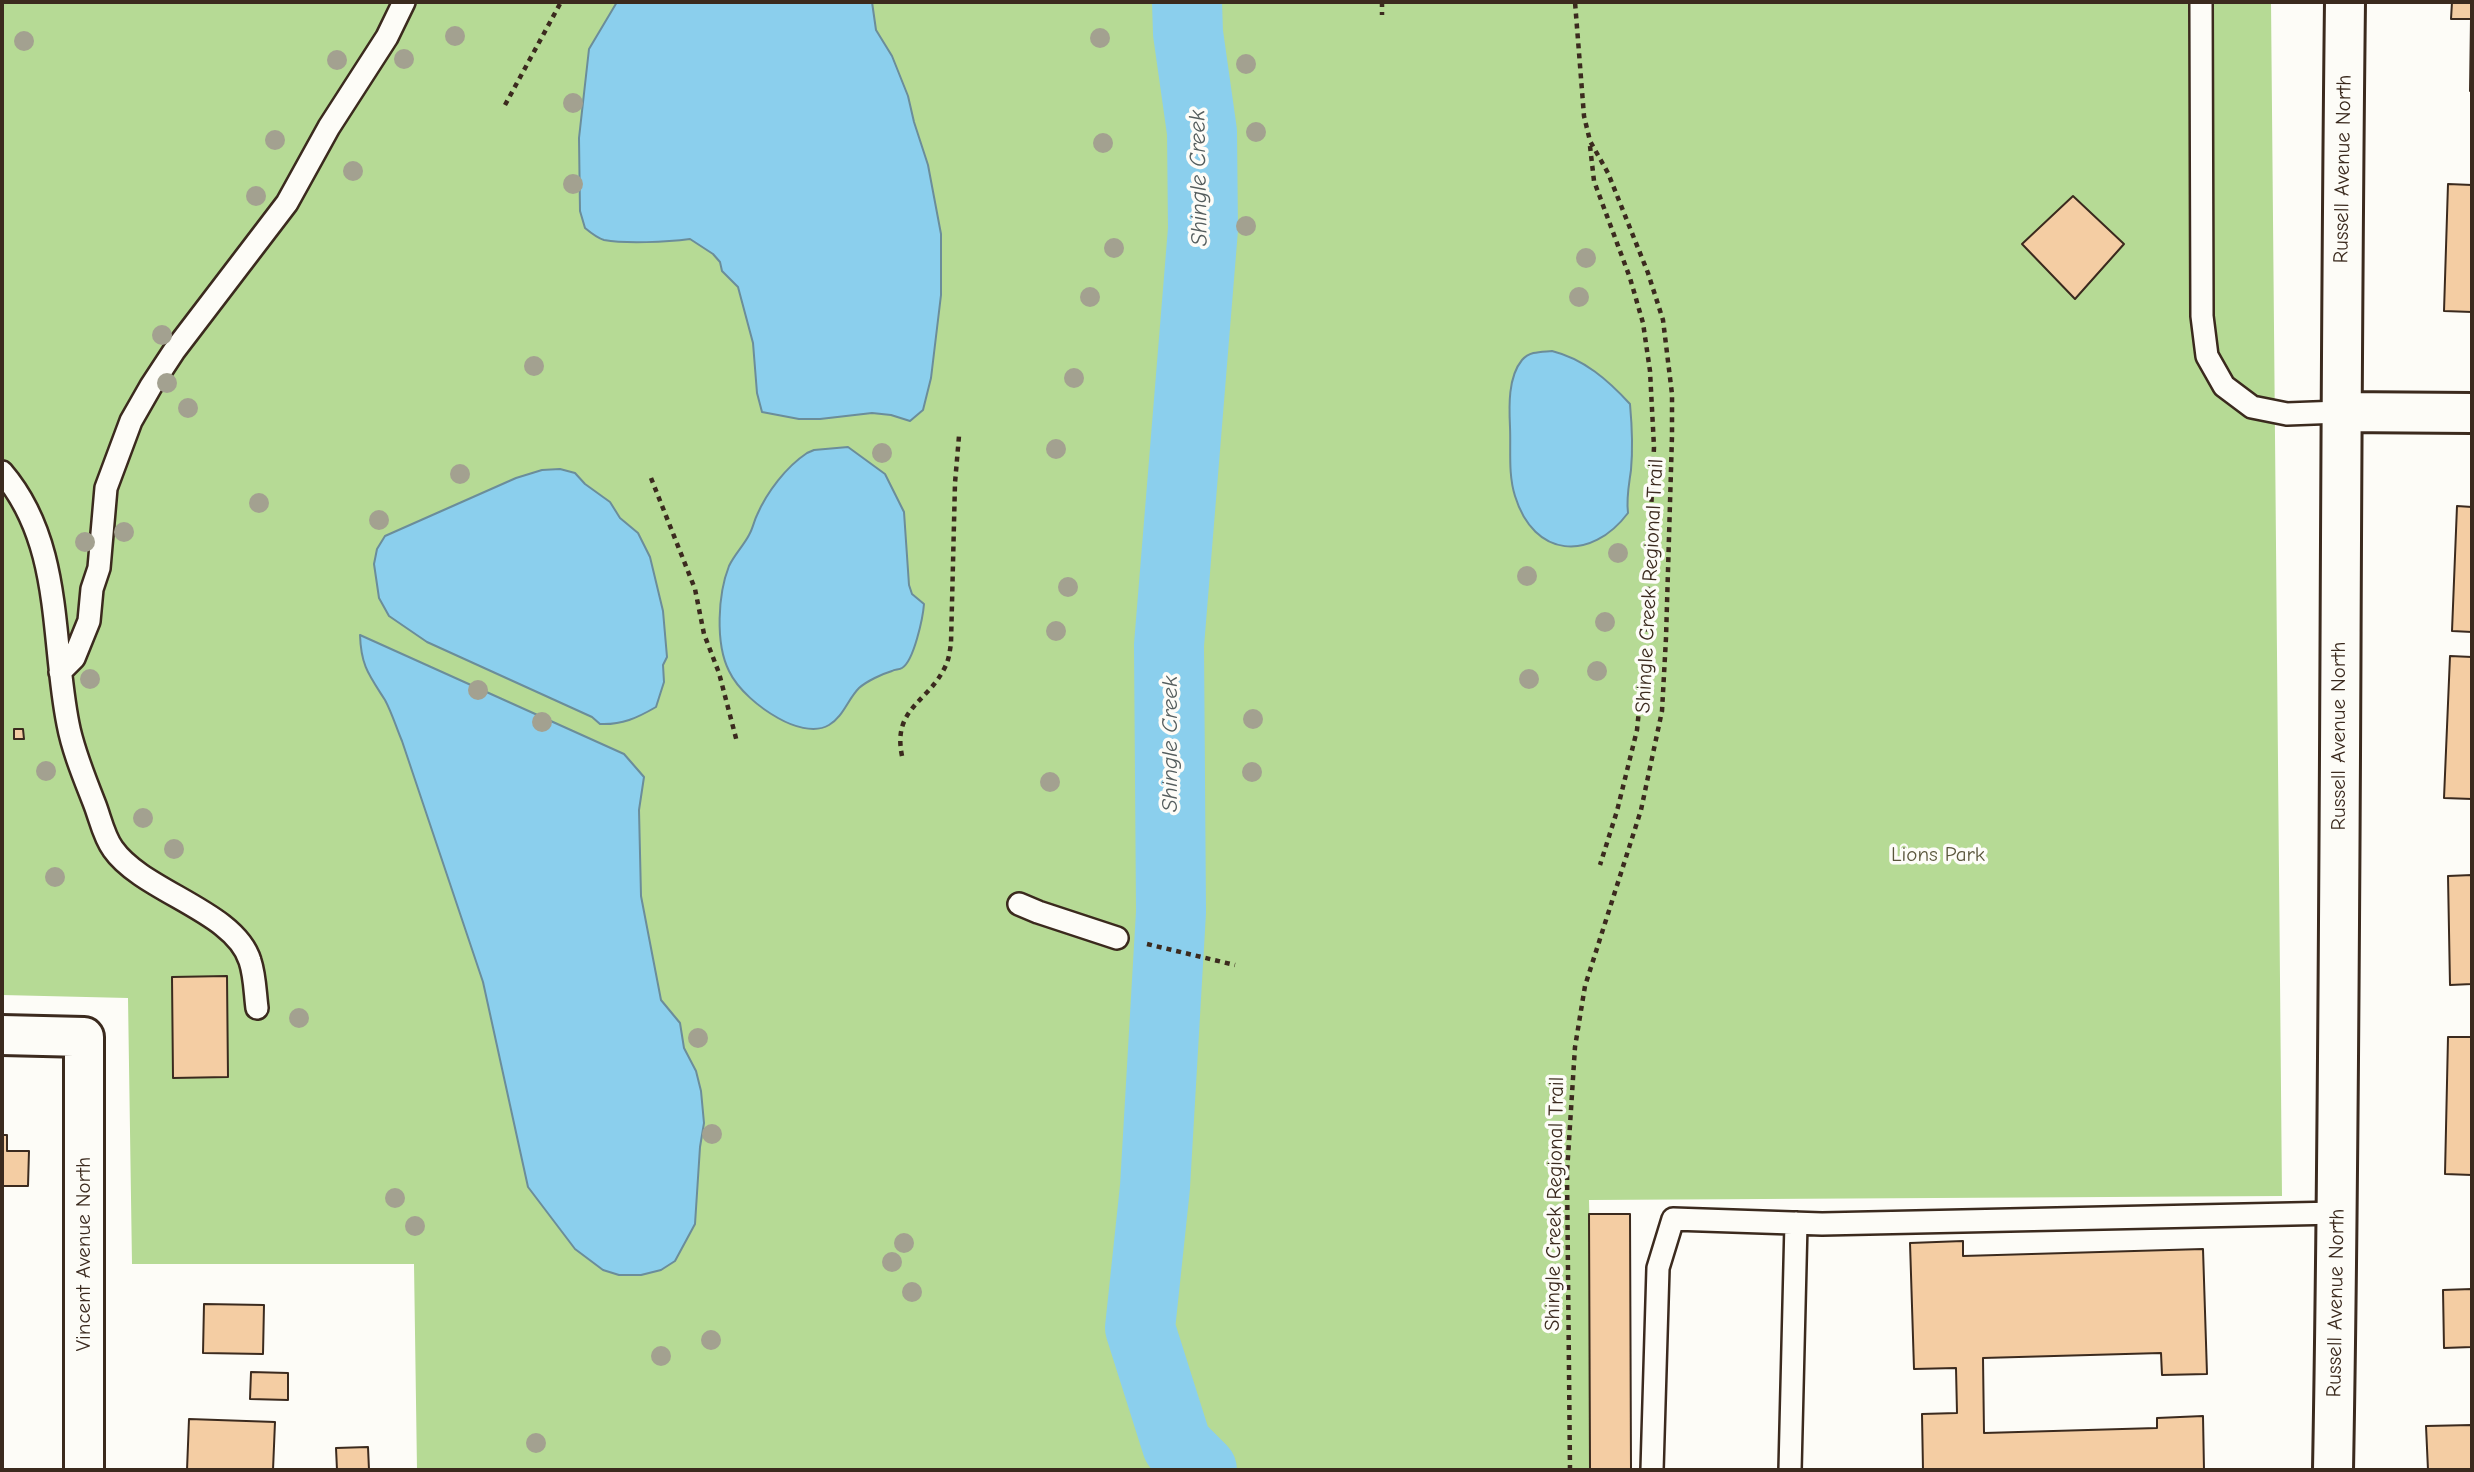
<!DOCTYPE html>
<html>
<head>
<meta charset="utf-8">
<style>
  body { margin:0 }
  #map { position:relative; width:2474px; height:1472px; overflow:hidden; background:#fdfcf7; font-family:"Comic Neue",sans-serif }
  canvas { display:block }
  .frame { position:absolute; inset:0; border:4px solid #3b2a1e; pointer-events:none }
</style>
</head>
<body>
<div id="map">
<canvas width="2474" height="1472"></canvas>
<div class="frame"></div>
</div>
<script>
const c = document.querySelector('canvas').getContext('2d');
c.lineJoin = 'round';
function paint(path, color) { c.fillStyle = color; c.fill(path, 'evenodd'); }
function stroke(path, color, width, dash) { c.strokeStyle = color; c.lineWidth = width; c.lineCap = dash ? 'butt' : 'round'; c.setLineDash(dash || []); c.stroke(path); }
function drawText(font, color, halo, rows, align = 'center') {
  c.font = font + ' "Comic Neue",sans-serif'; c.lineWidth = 7; c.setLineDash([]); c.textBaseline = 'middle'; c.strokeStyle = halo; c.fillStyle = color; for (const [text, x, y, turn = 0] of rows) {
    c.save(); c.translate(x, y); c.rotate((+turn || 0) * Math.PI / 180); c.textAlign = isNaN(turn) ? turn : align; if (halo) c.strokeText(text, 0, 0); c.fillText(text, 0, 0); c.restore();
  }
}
paint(new Path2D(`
  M 2,2 L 2271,2 L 2282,1196 L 1589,1200 L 1595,1470 L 417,1470 L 414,1264 L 132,1264 L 128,998 L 2,995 Z`), '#b6da95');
const water = new Path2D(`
  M 617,2 L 872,2 L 876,30 L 892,56 L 908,96 L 914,122 L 928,165 L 941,234 L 941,295 L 931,378 L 923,410 L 910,421 L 891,415 L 872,413 L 820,419 L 799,419 L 762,412 L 757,393 L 753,343 L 738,287 L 722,271 L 720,262 L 713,254 L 690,239 C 667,242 626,244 604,240 C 597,238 591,233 585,228 L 580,211 L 579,138 L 589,49 Z
  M 1552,351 C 1584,359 1608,380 1630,404 C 1632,426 1633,448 1631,470 C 1629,485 1626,498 1628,513 C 1591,562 1534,558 1515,496 C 1508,474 1511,450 1510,427 C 1509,406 1508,377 1522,360 C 1530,351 1541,352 1552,351 Z
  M 848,447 L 885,474 L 904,512 L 909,585 L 912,594 L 924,604 C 923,617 914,661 902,668 C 899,670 895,669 892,671 C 882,674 867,681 859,688 C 848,699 843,717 829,725 C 814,734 792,726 778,718 C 760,708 738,690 729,671 C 715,643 718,594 729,566 C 734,555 744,545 749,535 C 753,528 754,521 757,515 C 767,492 786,467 807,453 L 814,450 Z
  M 560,469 L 575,473 L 585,484 L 610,502 L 620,518 L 638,533 L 650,557 L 663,611 L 667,657 L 663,665 L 664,682 L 656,707 C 637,718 622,725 600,724 L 592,717 L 427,642 L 389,616 L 379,598 L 374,564 L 377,549 L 385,536 L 516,478 L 542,470 Z
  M 360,635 L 624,754 L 644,777 L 639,810 L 641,896 L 661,1000 L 680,1023 L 684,1048 L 696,1071 L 701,1091 L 704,1123 L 700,1147 L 695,1224 L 675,1261 L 661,1270 L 641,1275 L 619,1275 L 603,1270 L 575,1249 L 528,1187 L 483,982 L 402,741 C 396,727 392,713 385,700 C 369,675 361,666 360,635 Z`);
paint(water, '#8bcfed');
stroke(water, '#6b8d9a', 2);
stroke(new Path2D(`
  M 1187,2 L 1188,33 L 1202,132 L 1203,229 L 1169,645 L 1171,912 L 1155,1187 L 1140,1328 L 1177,1445 L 1202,1470`), '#8bcfed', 70);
const building = new Path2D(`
  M 2452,2 L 2472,2 L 2472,91 L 2470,91 L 2471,19 L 2451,19 Z
  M 2448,184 L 2472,185 L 2472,312 L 2444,311 Z
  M 2073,196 L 2124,244 L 2075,299 L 2022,244 Z
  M 2457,506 L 2472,507 L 2472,632 L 2452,631 Z
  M 2450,656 L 2472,657 L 2472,799 L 2444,798 Z
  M 14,729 L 23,729 L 24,739 L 14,739 Z
  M 2472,875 L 2472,984 L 2450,985 L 2448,876 Z
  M 227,976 L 228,1077 L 173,1078 L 172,977 Z
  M 2448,1037 L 2472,1037 L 2472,1175 L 2445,1174 Z
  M 2,1135 L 7,1135 L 7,1151 L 29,1151 L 28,1186 L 2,1186 Z
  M 1589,1214 L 1630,1214 L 1631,1470 L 1590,1470 Z
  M 1963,1241 L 1963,1256 L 2203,1249 L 2207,1374 L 2162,1375 L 2161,1353 L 1983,1358 L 1984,1433 L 2157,1428 L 2157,1418 L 2203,1416 L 2204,1470 L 1923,1470 L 1922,1414 L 1957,1413 L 1956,1368 L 1914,1369 L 1910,1243 Z
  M 2472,1289 L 2472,1347 L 2444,1348 L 2443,1290 Z
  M 204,1304 L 264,1305 L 263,1354 L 203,1353 Z
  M 251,1372 L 288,1373 L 288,1400 L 250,1399 Z
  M 189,1419 L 275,1422 L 273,1470 L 187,1470 Z
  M 2472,1425 L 2472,1470 L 2428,1470 L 2426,1426 Z
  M 368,1447 L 369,1470 L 337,1470 L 336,1448 Z`);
paint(building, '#f4cda3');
stroke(building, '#3b2a1e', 2);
const service = new Path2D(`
  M 2201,2 L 2202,316 L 2207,356 L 2224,386 L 2252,407 L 2287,414 L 2340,412
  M 2,472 C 63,543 51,639 68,724 C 73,751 85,779 95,805 C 100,818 104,837 113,849 C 143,892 235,911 250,961 C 255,976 255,993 257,1008
  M 60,672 L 74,658 L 89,621 L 92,589 L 99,568 L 106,488 L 131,421 L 151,386 L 174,351 L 287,203 L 329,127 L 387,37 L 404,2
  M 1019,904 L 1038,912 L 1117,938
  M 1652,1470 L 1658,1268 L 1673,1219 L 1822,1224 L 2338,1213
  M 1790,1470 L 1796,1223`);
const minor = new Path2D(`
  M 2340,412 L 2472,413
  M 2,1035 L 84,1037 L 84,1470
  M 2333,1470 C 2342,981 2339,491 2345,2`);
stroke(service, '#3b2a1e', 26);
stroke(minor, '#3b2a1e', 44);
stroke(new Path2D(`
  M 1382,2 L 1382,15
  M 505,105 L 561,2
  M 1590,146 L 1594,181 L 1630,278 L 1643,323 L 1650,371 L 1654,447 L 1644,661 L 1637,730 L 1617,811 L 1600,865
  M 651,478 L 695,589 L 704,634 L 719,673 L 737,742
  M 902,756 C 892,707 929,703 946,665 C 949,659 950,650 951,643 L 955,483 L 959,436
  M 1147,944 L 1235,965
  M 1570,1470 L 1567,1172 L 1575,1047 L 1585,986 L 1641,810 L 1662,711 L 1666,638 L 1672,436 L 1672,394 L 1663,320 L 1648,273 L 1608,173 L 1590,141 L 1584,116 L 1575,2`), '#3b2a1e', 4.5, [5, 5]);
stroke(service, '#fdfcf7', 21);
stroke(minor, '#fdfcf7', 38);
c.fillStyle = '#a3a190';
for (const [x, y] of [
  [455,36],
  [1100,38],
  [24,41],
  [404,59],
  [337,60],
  [1246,64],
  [573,103],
  [1256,132],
  [275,140],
  [1103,143],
  [353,171],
  [573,184],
  [256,196],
  [1246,226],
  [1114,248],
  [1586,258],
  [1090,297],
  [1579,297],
  [162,335],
  [534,366],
  [1074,378],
  [167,383],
  [188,408],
  [1056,449],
  [882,453],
  [460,474],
  [259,503],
  [379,520],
  [124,532],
  [85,542],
  [1618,553],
  [1527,576],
  [1068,587],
  [1605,622],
  [1056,631],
  [1597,671],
  [90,679],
  [1529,679],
  [478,690],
  [1253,719],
  [542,722],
  [46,771],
  [1252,772],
  [1050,782],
  [143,818],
  [174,849],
  [55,877],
  [299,1018],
  [698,1038],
  [712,1134],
  [395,1198],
  [415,1226],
  [904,1243],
  [892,1262],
  [912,1292],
  [711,1340],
  [661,1356],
  [536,1443]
]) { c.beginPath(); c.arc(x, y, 10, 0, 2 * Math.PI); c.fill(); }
drawText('21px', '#3b2a1e', '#fdfcf7', [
  ["Russell Avenue North",2343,169,-89],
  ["Shingle Creek Regional Trail",1650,586,-87],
  ["Russell Avenue North",2339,736,-90],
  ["Shingle Creek Regional Trail",1555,1204,-89],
  ["Vincent Avenue North",84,1254,-90],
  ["Russell Avenue North",2336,1303,-89]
]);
drawText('21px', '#5a563c', '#fdfcf7', [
  ["Lions Park",1938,855]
]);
drawText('italic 23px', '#535c5c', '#fdfcf7', [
  ["Shingle Creek",1199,178,-91],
  ["Shingle Creek",1170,744,-90]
]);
</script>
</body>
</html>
